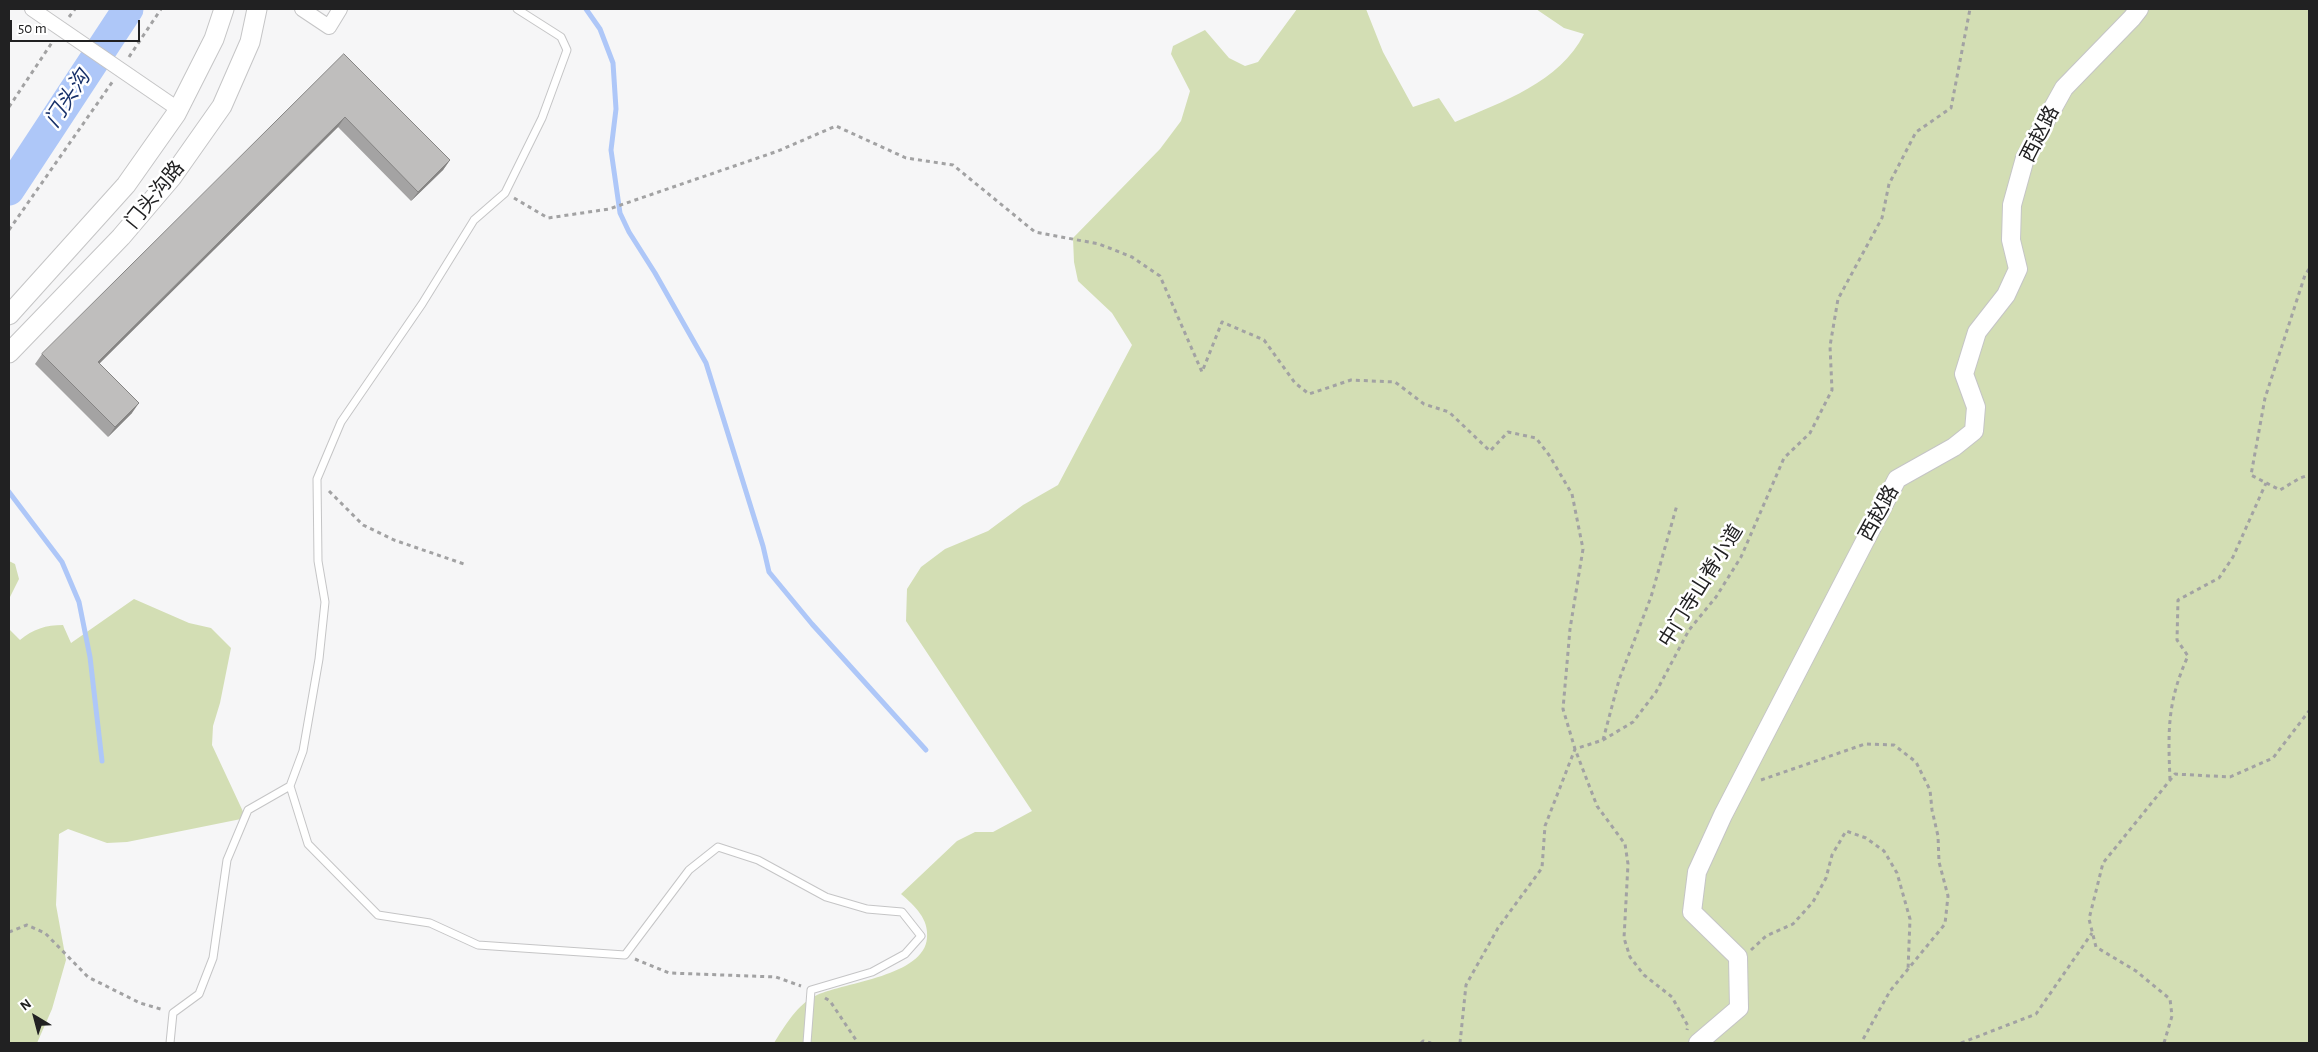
<!DOCTYPE html>
<html>
<head>
<meta charset="utf-8">
<style>
  body { margin:0 }
  #map { position:relative; width:2318px; height:1052px; overflow:hidden; background:#f6f6f7; font-family:"Alegreya Sans",sans-serif }
  canvas { display:block }
  .frame { position:absolute; inset:0; border:10px solid #212122; pointer-events:none }
  .north { position:absolute; left:10px; top:992px; width:50px; height:50px; -webkit-text-stroke:4px #fff; paint-order:stroke; rotate:323deg; font-size:14px; font-weight:700; line-height:20px; text-align:center; color:#212122 }
  .north::after { content:''; display:block; margin:auto; width:18px; height:22px; background:#212122; clip-path:polygon(50% 0,100% 100%,50% 72%,0 100%) }
  .scale { position:absolute; left:10px; top:20px; width:130px; height:22px; box-sizing:border-box; border:2px solid #212122; border-top:0; padding-left:6px; font-size:15px; line-height:18px; white-space:nowrap; color:#212122; -webkit-text-stroke:4px #fff; paint-order:stroke }
</style>
</head>
<body>
<div id="map">
<canvas width="2318" height="1052"></canvas>
<div class="frame"></div>
<div class="north">N</div>
<div class="scale">50 m</div>
</div>
<script>
const c = document.querySelector('canvas').getContext('2d');
c.lineJoin = 'round';
function paint(path, color) { c.fillStyle = color; c.fill(path, 'evenodd'); }
function stroke(path, color, width, dash) { c.strokeStyle = color; c.lineWidth = width; c.lineCap = dash ? 'butt' : 'round'; c.setLineDash(dash || []); c.stroke(path); }
function drawText(font, color, halo, rows, align = 'center') {
  c.font = font + ' "Alegreya Sans","Noto Sans SC",sans-serif'; c.lineWidth = 5; c.setLineDash([]); c.textBaseline = 'middle'; c.strokeStyle = halo; c.fillStyle = color; for (const [text, x, y, turn = 0] of rows) {
    c.save(); c.translate(x, y); c.rotate((+turn || 0) * Math.PI / 180); c.textAlign = isNaN(turn) ? turn : align; if (halo) c.strokeText(text, 0, 0); c.fillText(text, 0, 0); c.restore();
  }
}
paint(new Path2D(`
  M 1297,9 L 1366,9 L 1383,52 L 1413,107 L 1439,98 L 1455,122 C 1502,102 1560,82 1584,34 L 1564,28 L 1536,9 L 2309,9 L 2309,1043 L 774,1043 C 784,1027 798,1003 817,995 C 846,982 924,976 927,938 C 929,919 915,906 901,894 L 957,841 L 975,832 L 993,832 L 1032,811 L 906,621 L 907,589 L 921,567 L 945,549 L 988,531 L 1023,505 L 1058,485 L 1132,345 L 1112,313 L 1078,281 L 1074,262 L 1073,238 L 1160,149 L 1181,121 L 1190,91 L 1171,54 L 1173,46 L 1205,30 L 1229,58 L 1245,66 L 1258,62 Z
  M 9,561 L 15,564 L 19,579 L 9,599 Z
  M 134,599 L 189,623 L 211,628 L 231,648 L 220,703 L 213,726 L 212,745 L 246,818 L 127,842 L 107,843 L 68,829 L 59,834 L 56,905 L 66,960 L 52,1009 L 37,1043 L 9,1043 L 9,629 L 20,640 C 33,629 46,625 63,625 L 71,643 Z`), '#d3deb4');
stroke(new Path2D(`
  M 586,9 L 600,29 L 613,63 L 616,109 L 611,150 L 620,213 L 629,232 L 655,273 L 706,363 L 763,546 L 769,572 L 812,624 L 926,750
  M 9,492 L 62,562 L 79,602 L 90,657 L 102,761`), '#aec7f8', 5);
stroke(new Path2D(`
  M 9,190 L 128,9`), '#aec7f8', 31);
const service = new Path2D(`
  M 517,9 L 561,37 L 567,50 L 542,118 L 505,193 L 474,220 L 422,304 L 341,422 L 317,479 L 318,561 L 325,602 L 319,659 L 303,751 L 290,786 L 308,844 L 378,915 L 430,923 L 478,945 L 625,955 L 689,870 L 718,847 L 758,860 L 826,897 L 867,909 L 902,912 L 921,936 L 905,954 L 872,972 L 811,990 L 807,1043
  M 170,1043 L 173,1013 L 199,994 L 213,958 L 227,860 L 248,810 L 290,786`);
const minor = new Path2D(`
  M 32,9 L 178,109
  M 302,9 L 329,27 L 340,9`);
const tertiary = new Path2D(`
  M 1698,1043 L 1739,1008 L 1738,957 L 1692,912 L 1697,872 L 1723,815 L 1897,479 L 1954,447 L 1974,431 L 1976,407 L 1964,374 L 1977,332 L 2006,295 L 2018,269 L 2011,240 L 2012,205 L 2025,158 L 2064,88 L 2132,18 L 2139,9`);
const secondary = new Path2D(`
  M 9,315 L 126,185 L 176,114 L 214,39 L 224,9
  M 9,353 L 121,237 L 172,177 L 222,106 L 250,42 L 257,9`);
stroke(service, '#c5c5c6', 9);
stroke(minor, '#c5c5c6', 16);
stroke(tertiary, '#c5c5c6', 20);
stroke(secondary, '#c5c5c6', 21);
stroke(new Path2D(`
  M 69,17 L 75,9
  M 129,57 L 161,9
  M 9,107 L 53,41
  M 514,198 L 548,218 L 609,209 L 778,151 L 836,126 L 906,158 L 953,165 L 1035,232 L 1099,244 L 1132,257 L 1160,276 L 1202,372 L 1222,322 L 1264,340 L 1295,383 L 1309,394 L 1351,380 L 1395,382 L 1424,404 L 1449,412 L 1490,451 L 1508,432 L 1536,438 L 1549,455 L 1572,494 L 1583,549 L 1570,629 L 1563,709 L 1575,749 L 1597,806 L 1625,844 L 1628,864 L 1624,938 L 1630,957 L 1644,975 L 1672,997 L 1688,1026 L 1687,1030
  M 9,230 L 113,81
  M 2309,269 L 2305,275 L 2265,398 L 2251,475 L 2280,490 L 2300,478 L 2309,475
  M 329,491 L 363,525 L 394,540 L 464,564
  M 1603,740 L 1619,680 L 1651,597 L 1677,505
  M 1761,780 L 1865,744 L 1894,745 L 1916,762 L 1930,790 L 1932,810 L 1938,836 L 1939,862 L 1948,896 L 1945,924 L 1890,991 L 1861,1043
  M 2170,780 C 2168,731 2167,702 2188,656 L 2177,640 L 2178,600 L 2219,578 L 2233,557 L 2266,483
  M 9,932 L 27,925 L 45,933 L 88,977 L 140,1003 L 164,1010
  M 1751,950 L 1766,936 L 1793,924 L 1813,902 L 1826,878 L 1832,855 L 1846,831 L 1866,838 L 1884,851 L 1897,873 L 1910,919 L 1908,970
  M 635,959 L 669,973 L 776,977 L 801,986
  M 825,998 L 830,1001 L 858,1043
  M 1421,1043 L 1423,1041 L 1431,1043
  M 1460,1043 L 1466,985 L 1498,928 L 1542,868 L 1545,826 L 1575,749 L 1603,740 L 1633,722 L 1656,692 L 1689,630 L 1716,597 L 1741,557 L 1784,458 L 1810,433 L 1832,390 L 1830,346 L 1838,299 L 1882,218 L 1889,184 L 1916,132 L 1951,108 L 1970,9
  M 1961,1043 L 2036,1014 L 2092,933
  M 2164,1043 L 2172,1016 L 2170,999 L 2136,971 L 2096,947 L 2089,919 L 2103,863 L 2175,774 L 2230,777 L 2273,758 L 2309,711`), '#a2a2a3', 3, [4, 4]);
stroke(service, '#fff', 7);
stroke(minor, '#fff', 14);
stroke(tertiary, '#fff', 18);
stroke(secondary, '#fff', 19);
paint(new Path2D(`
  M 344,54 L 450,160 L 443,170 L 411,201 L 338,127 L 99,363 L 132,413 L 108,437 L 35,364 L 42,354 Z`), '#a4a3a3');
paint(new Path2D(`
  M 345,117 L 338,127 L 91,372 L 98,362 Z
  M 450,160 L 443,170 L 411,201 L 418,192 Z
  M 139,403 L 132,413 L 108,437 L 115,427 Z`), '#868584');
const building = new Path2D(`
  M 344,54 L 450,160 L 418,192 L 345,117 L 98,362 L 139,403 L 115,427 L 42,354 Z`);
paint(building, '#bfbebd');
stroke(building, '#868584', 1);
drawText('20px', '#212122', '#fff', [
  ["西赵路",2040,134,-63],
  ["门头沟路",155,195,-51],
  ["西赵路",1879,513,-61],
  ["中门寺山脊小道",1701,586,-58]
]);
drawText('italic 21px', '#18316a', '#fff', [
  ["门头沟",68,99,-57]
]);
</script>
</body>
</html>
